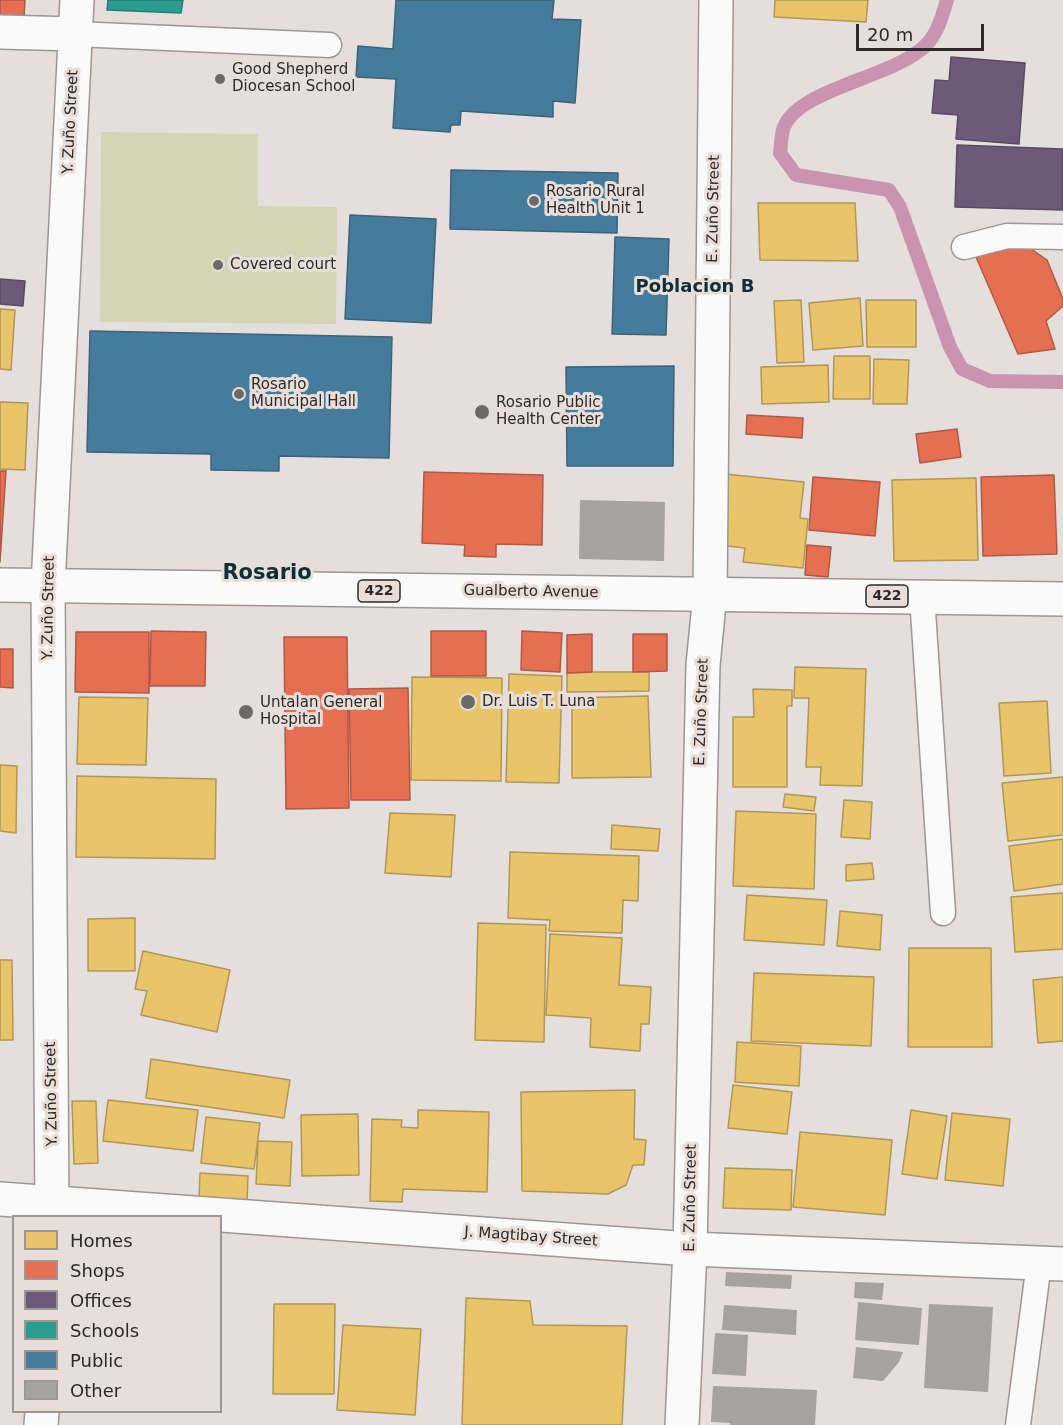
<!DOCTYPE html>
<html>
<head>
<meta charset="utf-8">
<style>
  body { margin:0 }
  #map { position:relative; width:1063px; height:1425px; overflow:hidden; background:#e4dfdc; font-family:"DejaVu Sans",sans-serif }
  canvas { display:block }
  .legend { position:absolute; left:12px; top:1215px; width:210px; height:198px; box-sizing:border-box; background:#e8ded9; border:2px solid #9d9692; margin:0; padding:8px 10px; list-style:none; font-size:18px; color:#2d2927 }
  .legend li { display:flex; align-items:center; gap:12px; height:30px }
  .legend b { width:30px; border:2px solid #9d9692 }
  .scale { position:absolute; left:856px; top:24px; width:128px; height:27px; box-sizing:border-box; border:3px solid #2d2927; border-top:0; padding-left:8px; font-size:18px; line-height:21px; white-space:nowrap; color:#2d2927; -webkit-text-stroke:4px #e8ded9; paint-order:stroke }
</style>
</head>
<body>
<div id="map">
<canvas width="1063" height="1425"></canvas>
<ul class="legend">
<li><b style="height:16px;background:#e9c46a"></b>Homes</li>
<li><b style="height:16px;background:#e76f51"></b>Shops</li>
<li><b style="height:16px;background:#6d597a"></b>Offices</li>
<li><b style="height:16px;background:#2a9d8f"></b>Schools</li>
<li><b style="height:16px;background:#457b9d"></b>Public</li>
<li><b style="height:16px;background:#a5a29f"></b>Other</li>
</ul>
<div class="scale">20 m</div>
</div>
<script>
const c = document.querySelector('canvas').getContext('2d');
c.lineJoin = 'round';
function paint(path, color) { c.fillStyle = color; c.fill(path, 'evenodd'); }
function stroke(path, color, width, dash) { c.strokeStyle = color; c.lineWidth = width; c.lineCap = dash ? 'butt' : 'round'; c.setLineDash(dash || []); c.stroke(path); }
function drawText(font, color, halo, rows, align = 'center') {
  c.font = font + ' "DejaVu Sans",sans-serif'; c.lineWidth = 6; c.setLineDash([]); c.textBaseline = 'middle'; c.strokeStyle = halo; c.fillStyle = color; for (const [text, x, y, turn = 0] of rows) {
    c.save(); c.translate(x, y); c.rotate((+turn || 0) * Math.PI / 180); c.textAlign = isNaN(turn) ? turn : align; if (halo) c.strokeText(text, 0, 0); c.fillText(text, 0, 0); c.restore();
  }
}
paint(new Path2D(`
  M 101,132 L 258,134 L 258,206 L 337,207 L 336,324 L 100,322 Z`), '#d2d6b6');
const homes = new Path2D(`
  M 775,0 L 868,0 L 866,22 L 774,17 Z
  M 758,203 L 855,203 L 858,261 L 760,260 Z
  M 860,298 L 863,346 L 813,350 L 809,303 Z
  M 801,300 L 804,362 L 777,363 L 774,301 Z
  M 866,300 L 916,300 L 916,347 L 867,347 Z
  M 0,309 L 15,310 L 11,370 L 0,369 Z
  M 834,356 L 870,356 L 870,399 L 833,399 Z
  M 874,359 L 909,360 L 907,404 L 873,404 Z
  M 828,365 L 829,402 L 762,404 L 761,367 Z
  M 0,402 L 28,403 L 25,470 L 0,469 Z
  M 725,474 L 804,482 L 800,518 L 808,519 L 803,568 L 743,562 L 745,548 L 718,545 Z
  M 976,478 L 978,560 L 894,561 L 892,480 Z
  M 795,667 L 866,669 L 862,786 L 820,785 L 821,767 L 806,767 L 809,698 L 794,698 Z
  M 592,672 L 649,672 L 649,691 L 567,692 L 567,673 Z
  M 509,674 L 562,676 L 559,783 L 506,782 Z
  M 412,677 L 502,678 L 501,781 L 411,780 Z
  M 753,689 L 792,690 L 792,706 L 787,706 L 787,787 L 733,787 L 733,717 L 754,717 Z
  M 648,696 L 651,777 L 572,778 L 572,698 Z
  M 79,697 L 148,698 L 146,765 L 77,764 Z
  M 1047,701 L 1051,773 L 1004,776 L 999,703 Z
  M 0,765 L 17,766 L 16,833 L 0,831 Z
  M 77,776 L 216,779 L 215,859 L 76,857 Z
  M 1063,777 L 1063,835 L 1008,841 L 1002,783 Z
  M 785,794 L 816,797 L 814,811 L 783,807 Z
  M 844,800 L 872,802 L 870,839 L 841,837 Z
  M 736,811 L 816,814 L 814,889 L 733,886 Z
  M 390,813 L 455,815 L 451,877 L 385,873 Z
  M 612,825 L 660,829 L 658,851 L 611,849 Z
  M 1063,839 L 1063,884 L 1014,891 L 1009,846 Z
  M 510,852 L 639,856 L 638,901 L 623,900 L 622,933 L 549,931 L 550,920 L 508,918 Z
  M 872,863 L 874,879 L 846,881 L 846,865 Z
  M 1063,893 L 1063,949 L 1015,952 L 1011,897 Z
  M 747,895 L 827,900 L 824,945 L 744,940 Z
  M 840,911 L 882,915 L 880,950 L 837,946 Z
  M 135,918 L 135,971 L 88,971 L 88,919 Z
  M 478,923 L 546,925 L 544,1042 L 475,1040 Z
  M 550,934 L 622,938 L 619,985 L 651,987 L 649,1024 L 641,1024 L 640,1051 L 590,1047 L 591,1018 L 546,1015 Z
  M 909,948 L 991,948 L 992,1047 L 908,1047 Z
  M 143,951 L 230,970 L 217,1032 L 141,1015 L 147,991 L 135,989 Z
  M 0,960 L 12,960 L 13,1040 L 0,1040 Z
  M 754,973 L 874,977 L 871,1046 L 751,1041 Z
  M 1063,977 L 1063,1041 L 1038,1043 L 1033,980 Z
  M 737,1042 L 801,1046 L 799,1086 L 735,1082 Z
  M 151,1059 L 290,1080 L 284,1118 L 146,1098 Z
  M 733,1085 L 792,1092 L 787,1134 L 728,1128 Z
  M 635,1090 L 634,1139 L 646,1140 L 644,1165 L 633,1165 L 626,1185 L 608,1194 L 522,1191 L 521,1092 Z
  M 108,1100 L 198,1110 L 193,1151 L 103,1141 Z
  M 72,1101 L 96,1101 L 98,1163 L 74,1164 Z
  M 418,1110 L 489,1112 L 487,1192 L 403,1189 L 402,1202 L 370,1201 L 372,1119 L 402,1120 L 401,1127 L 418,1128 Z
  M 911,1110 L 947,1116 L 937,1179 L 902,1174 Z
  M 952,1113 L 1010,1119 L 1003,1186 L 945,1180 Z
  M 358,1114 L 359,1175 L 302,1176 L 301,1115 Z
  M 206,1117 L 260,1123 L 254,1169 L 201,1163 Z
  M 800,1132 L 892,1140 L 885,1215 L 793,1207 Z
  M 258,1141 L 292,1142 L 290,1186 L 256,1184 Z
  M 725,1168 L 792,1170 L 791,1210 L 723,1208 Z
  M 200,1173 L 248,1176 L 247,1202 L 199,1199 Z
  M 466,1298 L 530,1301 L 533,1325 L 627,1326 L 622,1425 L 462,1425 Z
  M 274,1304 L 335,1304 L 334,1394 L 273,1394 Z
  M 343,1325 L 421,1329 L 415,1415 L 337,1410 Z`);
paint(homes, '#e9c46a');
stroke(homes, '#b19656', 1.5);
const shops = new Path2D(`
  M 0,0 L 25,0 L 24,18 L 0,16 Z
  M 1017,239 L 1047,260 L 1063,299 L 1063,306 L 1046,321 L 1055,349 L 1018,354 L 976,257 Z
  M 747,415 L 803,418 L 802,438 L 746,434 Z
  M 957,429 L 961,457 L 920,463 L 916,434 Z
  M 0,471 L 6,471 L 0,562 Z
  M 424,472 L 543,475 L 542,545 L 496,544 L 496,557 L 464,556 L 465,545 L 422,543 Z
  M 1054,475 L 1057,554 L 983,556 L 981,477 Z
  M 813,477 L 880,482 L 875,536 L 809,530 Z
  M 807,545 L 831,547 L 828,577 L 805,575 Z
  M 151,631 L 206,632 L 205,686 L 150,686 Z
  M 431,631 L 486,631 L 486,676 L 431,676 Z
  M 522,631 L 562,633 L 560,672 L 521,670 Z
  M 76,632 L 149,632 L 149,693 L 75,692 Z
  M 592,634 L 592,672 L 567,673 L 567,635 Z
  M 633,634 L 667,634 L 667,671 L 633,672 Z
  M 284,637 L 347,637 L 349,808 L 286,809 Z
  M 0,649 L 13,649 L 13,688 L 0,687 Z
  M 408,688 L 410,800 L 351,800 L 349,689 Z`);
paint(shops, '#e76f51');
stroke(shops, '#af5a44', 1.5);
const offices = new Path2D(`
  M 951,57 L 1025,63 L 1019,144 L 956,139 L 958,115 L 932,113 L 935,80 L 949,81 Z
  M 957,145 L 1063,149 L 1063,210 L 955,207 Z
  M 0,279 L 25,281 L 23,306 L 0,304 Z`);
paint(offices, '#6d597a');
stroke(offices, '#5a4b61', 1.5);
const schools = new Path2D(`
  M 108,0 L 183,0 L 181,13 L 107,10 Z`);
paint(schools, '#2a9d8f');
stroke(schools, '#2b7a70', 1.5);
const public = new Path2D(`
  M 396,0 L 554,0 L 552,19 L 581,20 L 575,103 L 553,101 L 553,117 L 461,111 L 460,125 L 451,125 L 450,132 L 393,128 L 396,79 L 356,77 L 358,46 L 393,49 Z
  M 451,170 L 618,173 L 617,233 L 450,229 Z
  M 350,215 L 436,219 L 431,323 L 345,319 Z
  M 615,237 L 669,239 L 666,335 L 612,334 Z
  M 90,331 L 392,337 L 389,458 L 279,456 L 279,471 L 211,470 L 211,454 L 87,452 Z
  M 674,366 L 673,466 L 567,466 L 566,367 Z`);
paint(public, '#457b9d');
stroke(public, '#3e627a', 1.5);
stroke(new Path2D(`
  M 947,0 C 942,16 938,33 926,45 C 894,78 794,89 783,130 C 781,137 781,146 780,153 L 796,175 L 889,190 L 900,207 L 950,347 L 962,369 L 990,381 L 1063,382`), '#ca93ae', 14);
paint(new Path2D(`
  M 580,500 L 665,502 L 664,561 L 579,559 Z
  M 726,1272 L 792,1275 L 791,1289 L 725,1286 Z
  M 855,1282 L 884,1283 L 882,1300 L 854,1298 Z
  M 858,1302 L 922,1308 L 919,1345 L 855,1340 Z
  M 929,1304 L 993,1307 L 988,1392 L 924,1388 Z
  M 724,1305 L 797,1310 L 796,1335 L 722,1330 Z
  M 715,1333 L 748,1335 L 746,1376 L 712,1374 Z
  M 856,1347 L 903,1352 L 899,1362 L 883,1381 L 853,1378 Z
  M 713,1386 L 817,1390 L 815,1425 L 730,1425 L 730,1423 L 711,1422 Z`), '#a5a29f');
const lane = new Path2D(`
  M 75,34 L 329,45
  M 964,247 L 1007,236 L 1063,237
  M 922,596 L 943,913
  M 1018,1425 L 1039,1263`);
const street = new Path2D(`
  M 0,32 L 75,34
  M 0,1199 L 690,1249 L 1063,1264
  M 52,1216 L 48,586 L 77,0
  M 41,1425 L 42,1412
  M 682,1425 L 690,1249 L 703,665 L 710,594 L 716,0`);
const primary = new Path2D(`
  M 0,585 L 1063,599`);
stroke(lane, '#9b9795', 27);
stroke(street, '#9b9795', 36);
stroke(primary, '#9b9795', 36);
stroke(lane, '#fbfafa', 24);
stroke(street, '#fbfafa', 33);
stroke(primary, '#fbfafa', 33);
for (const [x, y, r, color] of [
  [220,79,6,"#6d6966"],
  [534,201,6,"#6d6966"],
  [218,265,6,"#6d6966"],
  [239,394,6,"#6d6966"],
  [482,412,8,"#6d6966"],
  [468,702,8,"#6d6966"],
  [246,712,8,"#6d6966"]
]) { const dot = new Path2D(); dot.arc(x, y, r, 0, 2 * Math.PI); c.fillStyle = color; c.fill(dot); stroke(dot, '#e8ded9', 2); }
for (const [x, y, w] of [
  [379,591,42],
  [887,596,42]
]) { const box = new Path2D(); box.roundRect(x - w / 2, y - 11, w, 22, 4.5); c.fillStyle = '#e8ded9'; c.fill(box); stroke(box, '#2d2927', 1.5); }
drawText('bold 14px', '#2d2927', null, [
  ["422",379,591],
  ["422",887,596]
]);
drawText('15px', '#2d2927', '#e8ded9', [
  ["Good Shepherd",232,70],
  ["Diocesan School",232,87],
  ["Rosario Rural",546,192],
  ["Health Unit 1",546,209],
  ["Covered court",230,265],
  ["Rosario",251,385],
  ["Municipal Hall",251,402],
  ["Rosario Public",496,403],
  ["Health Center",496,420],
  ["Dr. Luis T. Luna",482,702],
  ["Untalan General",260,703],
  ["Hospital",260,720]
], 'left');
drawText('15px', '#2d2927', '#e8ded9', [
  ["Y. Zuño Street",71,122,-87],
  ["E. Zuño Street",714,209,-89],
  ["Gualberto Avenue",531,592,1],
  ["Y. Zuño Street",49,608,-89],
  ["E. Zuño Street",702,712,-88],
  ["Y. Zuño Street",52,1094,-91],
  ["E. Zuño Street",691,1198,-89],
  ["J. Magtibay Street",531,1237,4]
]);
drawText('bold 18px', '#0e2f36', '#e8ded9', [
  ["Poblacion B",695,287]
]);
drawText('bold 21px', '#0e2f36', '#e8ded9', [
  ["Rosario",267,574]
]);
</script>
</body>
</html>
